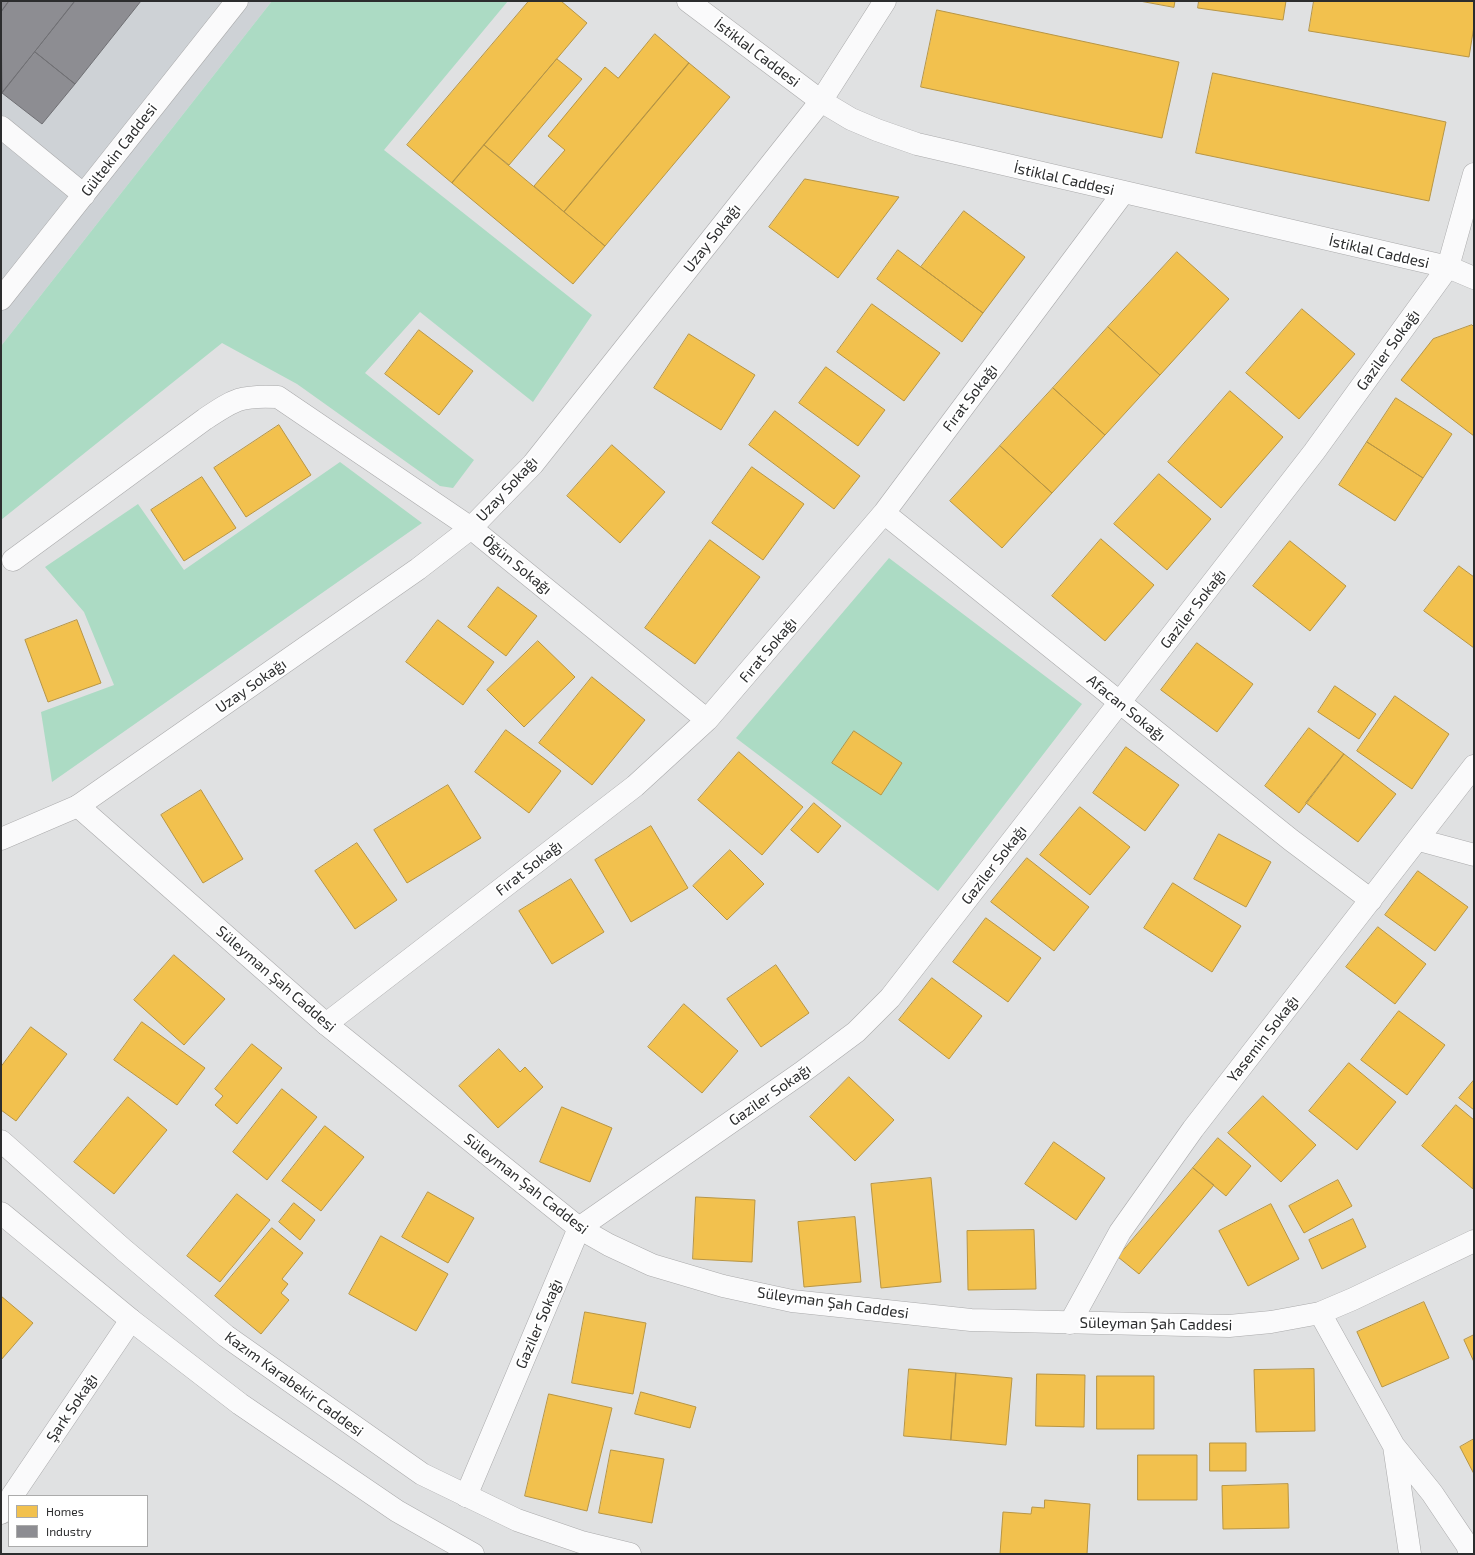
<!DOCTYPE html>
<html>
<head>
<meta charset="utf-8">
<style>
  body { margin:0 }
  #map { position:relative; width:1475px; height:1555px; overflow:hidden; background:#e0e1e2; font-family:"Exo 2",sans-serif }
  canvas { display:block }
  .frame { position:absolute; inset:0; border:2px solid #2c2d2e; pointer-events:none }
  .legend { position:absolute; left:8px; top:1495px; width:140px; height:52px; box-sizing:border-box; background:#fff; border:1px solid #ababab; margin:0; padding:5px 7px; list-style:none; font-size:12px; color:#2c2d2e }
  .legend li { display:flex; align-items:center; gap:8px; height:20px }
  .legend b { width:20px; border:1px solid #ababab }
</style>
</head>
<body>
<div id="map">
<canvas width="1475" height="1555"></canvas>
<div class="frame"></div>
<ul class="legend">
<li><b style="height:11px;background:#f2c14e"></b>Homes</li>
<li><b style="height:11px;background:#8d8d92"></b>Industry</li>
</ul>
</div>
<script>
const c = document.querySelector('canvas').getContext('2d');
c.lineJoin = 'round';
function paint(path, color) { c.fillStyle = color; c.fill(path, 'evenodd'); }
function stroke(path, color, width, dash) { c.strokeStyle = color; c.lineWidth = width; c.lineCap = dash ? 'butt' : 'round'; c.setLineDash(dash || []); c.stroke(path); }
function drawText(font, color, halo, rows, align = 'center') {
  c.font = font + ' "Exo 2",sans-serif'; c.lineWidth = 4; c.setLineDash([]); c.textBaseline = 'middle'; c.strokeStyle = halo; c.fillStyle = color; for (const [text, x, y, turn = 0] of rows) {
    c.save(); c.translate(x, y); c.rotate((+turn || 0) * Math.PI / 180); c.textAlign = isNaN(turn) ? turn : align; if (halo) c.strokeText(text, 0, 0); c.fillText(text, 0, 0); c.restore();
  }
}
paint(new Path2D(`
  M 1,1 L 272,1 L 1,346 Z`), '#ced2d6');
paint(new Path2D(`
  M 272,1 L 508,1 L 384,150 L 592,315 L 533,402 L 420,312 L 365,373 L 474,460 L 453,488 L 440,486 L 297,384 L 222,343 L 1,520 L 1,346 Z
  M 340,462 L 422,523 L 52,782 L 41,712 L 114,685 L 84,612 L 45,567 L 138,504 L 184,570 Z
  M 889,558 L 1082,704 L 938,891 L 736,738 Z`), '#acdbc4');
const homes = new Path2D(`
  M 529,1 L 561,1 L 587,23 L 452,183 L 407,145 Z
  M 1140,1 L 1175,1 L 1174,7 Z
  M 1199,1 L 1286,1 L 1283,20 L 1198,8 Z
  M 1314,1 L 1474,1 L 1474,26 L 1469,57 L 1309,31 Z
  M 937,10 L 1179,62 L 1162,138 L 921,87 Z
  M 655,34 L 689,63 L 564,212 L 534,186 L 565,150 L 548,136 L 605,67 L 618,78 Z
  M 557,59 L 582,79 L 509,165 L 484,145 Z
  M 689,63 L 730,97 L 605,246 L 564,212 Z
  M 1213,73 L 1446,122 L 1429,201 L 1196,153 Z
  M 484,145 L 605,246 L 573,284 L 452,183 Z
  M 805,179 L 899,197 L 838,278 L 769,227 Z
  M 964,211 L 1025,257 L 983,313 L 921,267 Z
  M 898,250 L 983,313 L 962,342 L 877,279 Z
  M 1177,252 L 1229,299 L 1160,375 L 1108,327 Z
  M 872,304 L 940,353 L 904,401 L 837,352 Z
  M 1302,309 L 1355,354 L 1299,419 L 1246,373 Z
  M 1472,325 L 1474,327 L 1474,436 L 1401,380 L 1433,339 Z
  M 1108,327 L 1160,375 L 1105,435 L 1053,388 Z
  M 419,330 L 473,371 L 439,415 L 385,374 Z
  M 689,334 L 755,375 L 721,430 L 654,388 Z
  M 826,367 L 885,410 L 858,446 L 799,403 Z
  M 1053,388 L 1105,435 L 1052,493 L 1000,446 Z
  M 1230,391 L 1283,437 L 1221,508 L 1168,462 Z
  M 1396,398 L 1452,434 L 1423,478 L 1367,442 Z
  M 775,411 L 860,476 L 834,509 L 749,445 Z
  M 279,425 L 311,475 L 246,517 L 214,468 Z
  M 1367,442 L 1423,478 L 1395,521 L 1339,485 Z
  M 612,445 L 665,492 L 620,543 L 567,496 Z
  M 1000,446 L 1052,493 L 1002,548 L 950,501 Z
  M 752,467 L 804,504 L 763,560 L 712,523 Z
  M 1159,474 L 1211,519 L 1167,570 L 1114,524 Z
  M 202,477 L 236,528 L 184,561 L 151,510 Z
  M 1101,539 L 1154,585 L 1105,641 L 1052,596 Z
  M 710,540 L 760,577 L 695,664 L 645,628 Z
  M 1290,541 L 1346,586 L 1310,631 L 1253,586 Z
  M 1459,566 L 1474,577 L 1474,648 L 1424,611 Z
  M 498,587 L 537,616 L 506,656 L 468,627 Z
  M 77,620 L 101,683 L 48,702 L 25,640 Z
  M 438,620 L 494,662 L 463,705 L 406,662 Z
  M 538,641 L 575,677 L 524,727 L 487,690 Z
  M 1197,643 L 1253,684 L 1217,732 L 1161,690 Z
  M 592,677 L 645,720 L 592,785 L 539,743 Z
  M 1335,686 L 1376,714 L 1359,739 L 1318,712 Z
  M 1395,696 L 1449,734 L 1412,789 L 1357,751 Z
  M 1309,728 L 1344,754 L 1299,813 L 1265,786 Z
  M 506,730 L 561,771 L 529,813 L 475,772 Z
  M 854,731 L 902,763 L 881,795 L 832,763 Z
  M 1126,747 L 1179,785 L 1145,831 L 1093,793 Z
  M 739,752 L 803,807 L 762,855 L 698,800 Z
  M 1344,754 L 1396,794 L 1358,842 L 1306,803 Z
  M 448,785 L 481,838 L 407,883 L 374,830 Z
  M 201,790 L 243,859 L 203,883 L 161,815 Z
  M 814,803 L 841,826 L 818,853 L 791,830 Z
  M 1080,807 L 1130,847 L 1090,895 L 1040,855 Z
  M 651,826 L 688,888 L 631,922 L 595,860 Z
  M 1219,834 L 1271,862 L 1246,907 L 1194,879 Z
  M 357,843 L 397,900 L 355,929 L 315,871 Z
  M 730,850 L 764,884 L 727,920 L 693,886 Z
  M 1027,858 L 1089,907 L 1054,951 L 991,902 Z
  M 1418,871 L 1468,907 L 1435,951 L 1385,915 Z
  M 571,879 L 604,932 L 552,964 L 519,911 Z
  M 1173,883 L 1241,926 L 1212,972 L 1144,928 Z
  M 986,918 L 1041,958 L 1008,1002 L 953,962 Z
  M 1378,927 L 1426,964 L 1395,1004 L 1346,967 Z
  M 174,955 L 225,999 L 184,1045 L 134,1000 Z
  M 776,965 L 809,1013 L 761,1047 L 727,999 Z
  M 932,978 L 982,1016 L 949,1059 L 899,1020 Z
  M 684,1004 L 738,1051 L 702,1093 L 648,1047 Z
  M 1399,1011 L 1445,1045 L 1407,1095 L 1361,1060 Z
  M 142,1022 L 205,1068 L 177,1105 L 114,1060 Z
  M 31,1027 L 67,1054 L 16,1121 L 1,1110 L 1,1067 Z
  M 252,1044 L 282,1068 L 237,1124 L 215,1105 L 223,1096 L 215,1089 Z
  M 499,1049 L 520,1072 L 525,1067 L 543,1087 L 498,1128 L 459,1086 Z
  M 1349,1063 L 1396,1102 L 1357,1150 L 1309,1111 Z
  M 849,1077 L 894,1120 L 855,1161 L 810,1117 Z
  M 1474,1080 L 1474,1110 L 1459,1098 Z
  M 282,1089 L 317,1117 L 267,1180 L 233,1152 Z
  M 1263,1096 L 1316,1145 L 1281,1182 L 1228,1133 Z
  M 128,1097 L 167,1130 L 114,1194 L 74,1162 Z
  M 1456,1105 L 1474,1120 L 1473,1189 L 1422,1146 Z
  M 562,1107 L 612,1128 L 590,1182 L 540,1162 Z
  M 325,1126 L 364,1157 L 321,1211 L 282,1181 Z
  M 1218,1138 L 1251,1166 L 1226,1196 L 1193,1168 Z
  M 1054,1142 L 1105,1178 L 1076,1220 L 1025,1184 Z
  M 1193,1168 L 1214,1185 L 1139,1274 L 1118,1257 Z
  M 931,1178 L 941,1282 L 881,1288 L 871,1184 Z
  M 1338,1180 L 1352,1206 L 1304,1233 L 1289,1206 Z
  M 428,1192 L 474,1218 L 448,1263 L 402,1237 Z
  M 237,1194 L 270,1220 L 220,1282 L 187,1256 Z
  M 696,1197 L 755,1200 L 752,1262 L 693,1259 Z
  M 294,1203 L 315,1220 L 300,1240 L 279,1222 Z
  M 1271,1204 L 1299,1259 L 1248,1286 L 1219,1231 Z
  M 855,1217 L 861,1282 L 804,1287 L 798,1222 Z
  M 1353,1219 L 1366,1247 L 1322,1269 L 1309,1240 Z
  M 272,1228 L 303,1253 L 282,1279 L 288,1284 L 281,1293 L 289,1300 L 261,1334 L 215,1296 Z
  M 1034,1230 L 1036,1289 L 968,1290 L 967,1231 Z
  M 381,1236 L 448,1274 L 416,1331 L 349,1294 Z
  M 1,1296 L 33,1323 L 1,1360 Z
  M 1424,1302 L 1449,1358 L 1382,1387 L 1357,1332 Z
  M 585,1312 L 646,1323 L 633,1394 L 572,1383 Z
  M 1474,1335 L 1474,1362 L 1464,1340 Z
  M 909,1369 L 956,1373 L 951,1440 L 904,1436 Z
  M 1314,1369 L 1315,1431 L 1256,1432 L 1254,1370 Z
  M 956,1373 L 1012,1378 L 1006,1445 L 951,1440 Z
  M 1037,1374 L 1085,1375 L 1084,1427 L 1036,1426 Z
  M 1097,1376 L 1154,1376 L 1154,1429 L 1097,1429 Z
  M 641,1392 L 696,1407 L 690,1428 L 635,1414 Z
  M 549,1394 L 612,1408 L 587,1511 L 525,1496 Z
  M 1474,1439 L 1474,1474 L 1460,1447 Z
  M 1210,1443 L 1246,1443 L 1246,1471 L 1210,1471 Z
  M 611,1450 L 664,1459 L 652,1523 L 599,1513 Z
  M 1138,1455 L 1197,1455 L 1197,1500 L 1138,1500 Z
  M 1288,1484 L 1289,1528 L 1223,1529 L 1222,1486 Z
  M 1045,1500 L 1090,1504 L 1087,1554 L 1000,1554 L 1003,1512 L 1031,1514 L 1032,1507 L 1044,1508 Z`);
paint(homes, '#f2c14e');
stroke(homes, '#b79544', 1);
const industry = new Path2D(`
  M 1,1 L 9,1 L 1,12 Z
  M 9,1 L 75,1 L 2,93 L 1,12 Z
  M 75,1 L 141,1 L 75,84 L 35,52 Z
  M 35,52 L 75,84 L 42,124 L 2,93 Z`);
paint(industry, '#8d8d92');
stroke(industry, '#707074', 1);
const street = new Path2D(`
  M 884,513 L 1291,840 L 1371,900
  M 13,560 L 205,419 C 235,399 241,395 278,397 L 471,528 L 707,720
  M 1,839 L 78,806 L 418,569 L 471,528 L 533,464 L 821,101 L 885,1
  M 1419,840 L 1474,855
  M 326,1024 L 635,786 L 707,720 L 884,513 L 1123,193
  M 1070,1323 L 1120,1232 L 1193,1129 L 1474,766
  M 12,1496 L 131,1320
  M 466,1496 L 579,1228 L 801,1073 L 856,1032 L 890,998 L 1314,452 L 1448,267 L 1474,174
  M 1,1513 L 9,1501`);
const secondary = new Path2D(`
  M 688,1 L 821,101 L 851,119 L 877,130 L 917,144 L 1448,267 L 1474,278
  M 1,127 L 84,195
  M 1,299 L 237,1
  M 78,806 L 326,1024 L 579,1228 L 609,1245 L 652,1265 L 723,1286 L 792,1301 L 971,1320 L 1229,1326 L 1271,1322 L 1320,1313 L 1353,1299 L 1474,1241
  M 1,1141 L 124,1250 L 226,1336 L 422,1474 L 517,1520 L 581,1542 L 630,1554
  M 1,1213 L 131,1320 L 240,1404 L 397,1511 L 473,1554
  M 1320,1313 L 1394,1446 L 1432,1493 L 1467,1545 L 1470,1554
  M 1394,1446 L 1410,1554`);
stroke(street, '#aaaaab', 23);
stroke(secondary, '#aaaaab', 23);
stroke(street, '#fafafb', 22);
stroke(secondary, '#fafafb', 22);
drawText('15px', '#2c2d2e', '#fff', [
  ["İstiklal Caddesi",757,53,37],
  ["Gültekin Caddesi",119,150,-52],
  ["İstiklal Caddesi",1064,179,13],
  ["Uzay Sokağı",712,238,-52],
  ["İstiklal Caddesi",1379,252,13],
  ["Gaziler Sokağı",1388,350,-54],
  ["Fırat Sokağı",970,398,-53],
  ["Uzay Sokağı",507,489,-47],
  ["Öğün Sokağı",517,565,39],
  ["Gaziler Sokağı",1193,609,-52],
  ["Fırat Sokağı",768,650,-50],
  ["Uzay Sokağı",251,686,-35],
  ["Afacan Sokağı",1126,708,39],
  ["Gaziler Sokağı",994,865,-52],
  ["Fırat Sokağı",529,868,-38],
  ["Süleyman Şah Caddesi",276,979,41],
  ["Yasemin Sokağı",1263,1039,-52],
  ["Gaziler Sokağı",770,1095,-35],
  ["Süleyman Şah Caddesi",526,1184,38],
  ["Süleyman Şah Caddesi",833,1303,8],
  ["Gaziler Sokağı",539,1324,-67],
  ["Süleyman Şah Caddesi",1156,1324,1],
  ["Kazım Karabekir Caddesi",294,1384,36],
  ["Şark Sokağı",72,1408,-56]
]);
</script>
</body>
</html>
